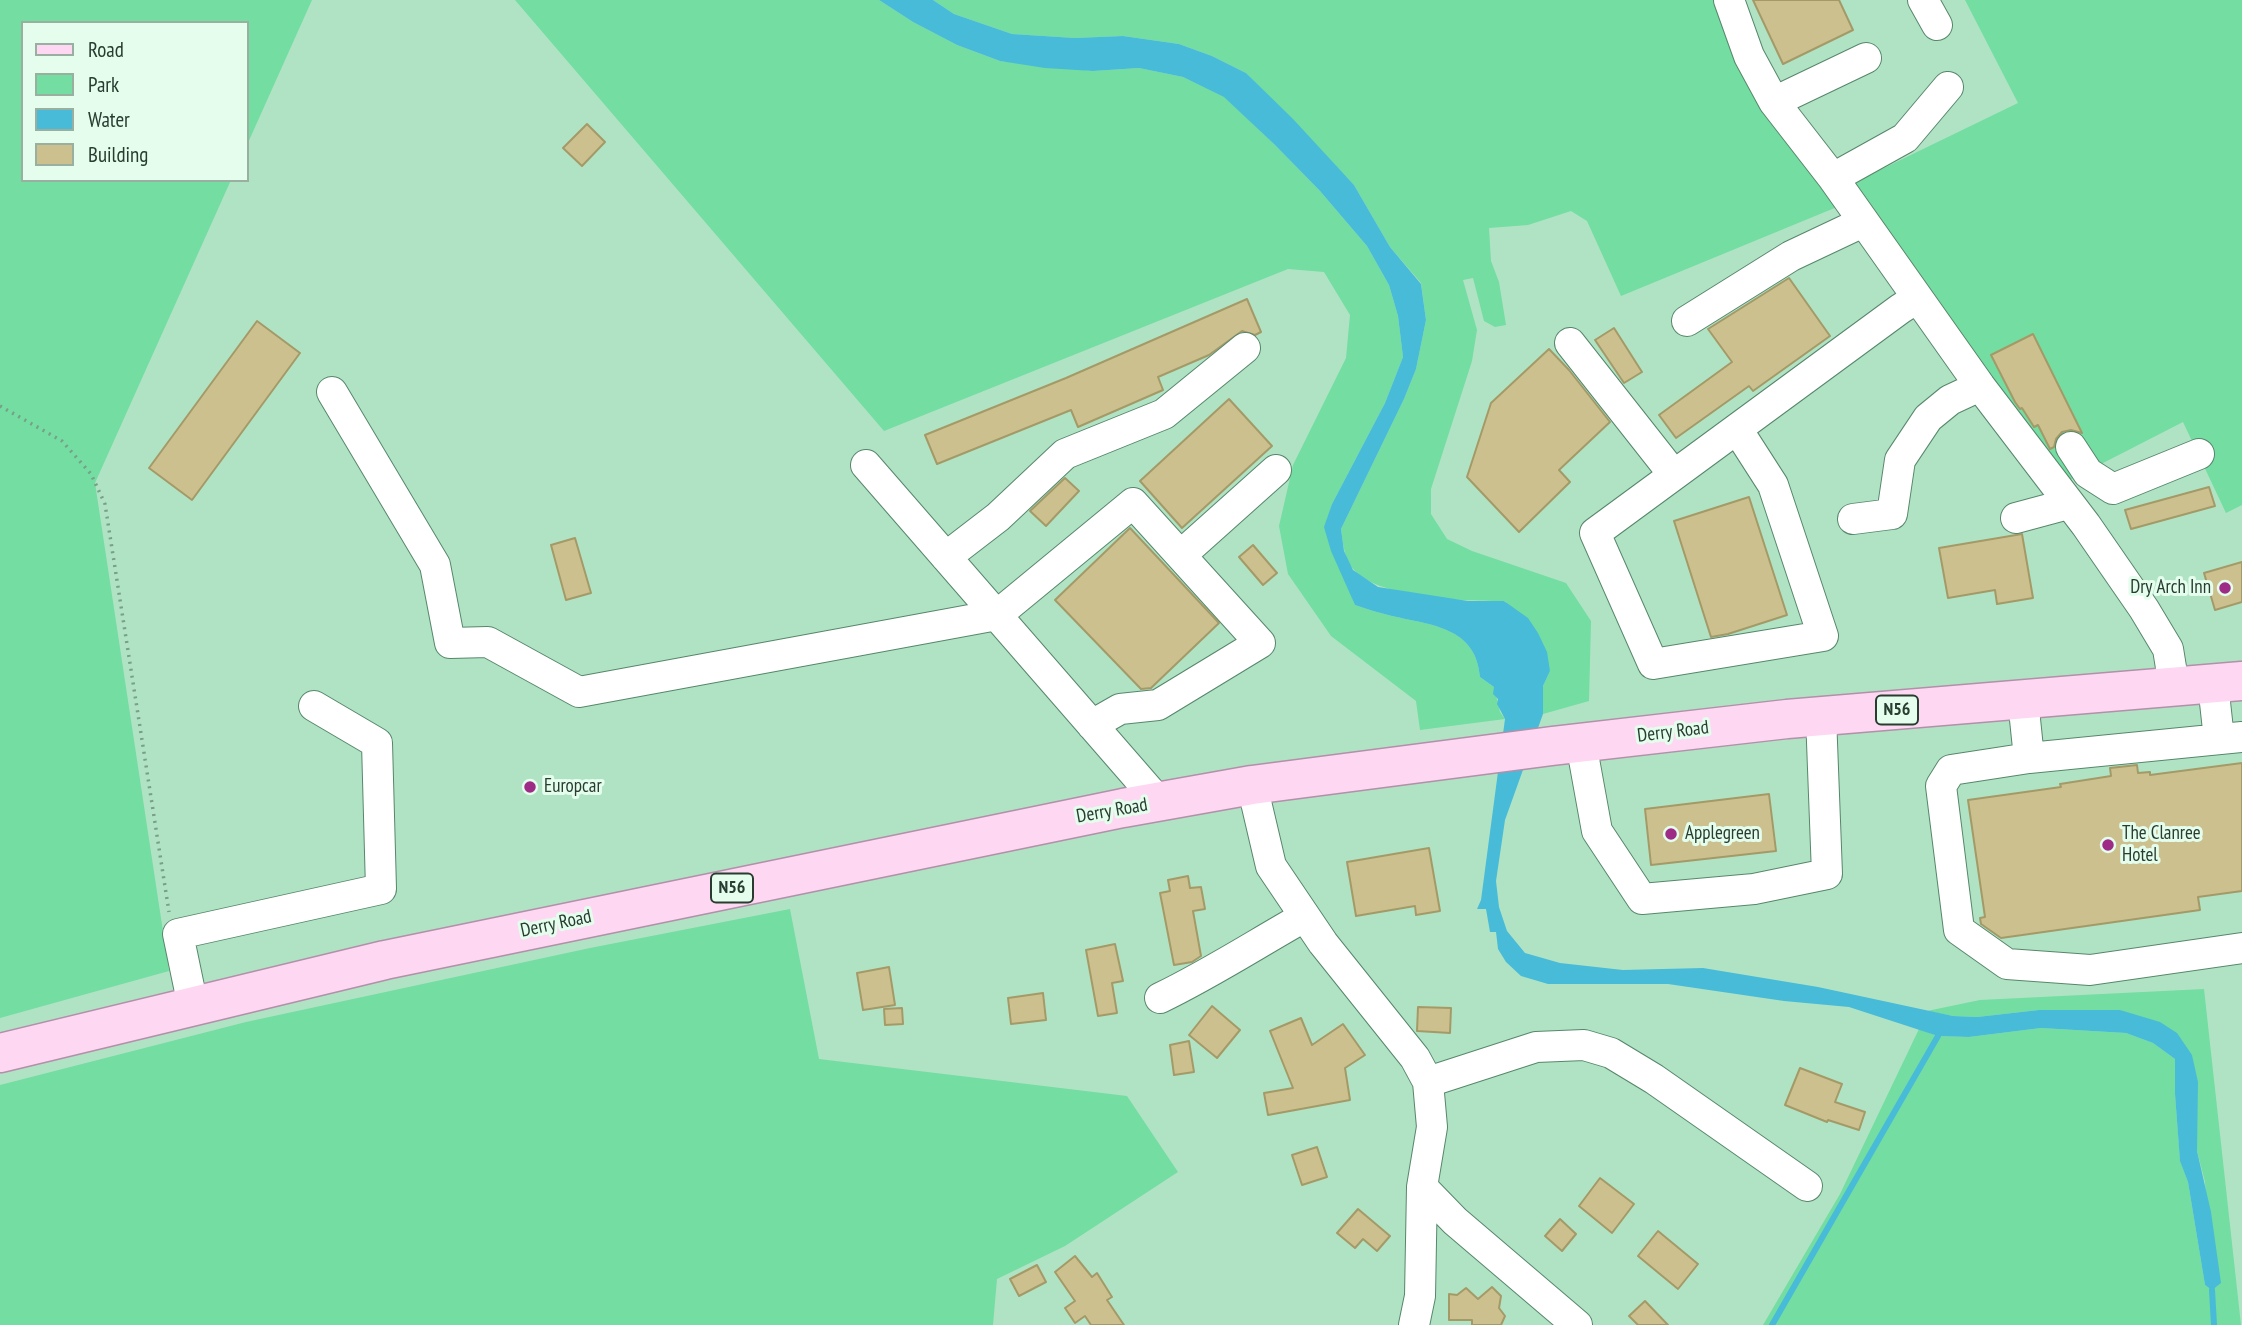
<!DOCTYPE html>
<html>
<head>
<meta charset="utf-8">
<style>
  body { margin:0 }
  #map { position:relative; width:2242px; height:1325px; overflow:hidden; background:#b0e3c4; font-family:"PT Sans Narrow",sans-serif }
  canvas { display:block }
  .legend { position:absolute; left:21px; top:21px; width:228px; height:161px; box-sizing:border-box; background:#e4fded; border:2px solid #99b0a1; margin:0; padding:9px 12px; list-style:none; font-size:21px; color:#283d30 }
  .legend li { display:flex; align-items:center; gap:14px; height:35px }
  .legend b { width:35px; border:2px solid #99b0a1 }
</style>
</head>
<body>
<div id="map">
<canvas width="2242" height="1325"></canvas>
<ul class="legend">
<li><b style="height:9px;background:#fed7f2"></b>Road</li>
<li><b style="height:19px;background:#73dda2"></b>Park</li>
<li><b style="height:19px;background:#48bbd8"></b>Water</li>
<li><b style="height:19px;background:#ccc18e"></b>Building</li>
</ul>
</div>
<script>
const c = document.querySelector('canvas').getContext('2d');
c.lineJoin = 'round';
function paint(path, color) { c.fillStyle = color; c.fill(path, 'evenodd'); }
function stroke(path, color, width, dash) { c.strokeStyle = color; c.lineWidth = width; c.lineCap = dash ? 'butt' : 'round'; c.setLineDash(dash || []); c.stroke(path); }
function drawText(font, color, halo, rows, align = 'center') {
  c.font = font + ' "PT Sans Narrow",sans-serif'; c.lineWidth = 6; c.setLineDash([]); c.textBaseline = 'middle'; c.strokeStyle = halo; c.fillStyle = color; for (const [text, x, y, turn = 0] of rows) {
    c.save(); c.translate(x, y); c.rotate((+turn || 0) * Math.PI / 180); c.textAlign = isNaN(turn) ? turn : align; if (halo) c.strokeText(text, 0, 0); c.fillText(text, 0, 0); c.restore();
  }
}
paint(new Path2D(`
  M 0,0 L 312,0 L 247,145 L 247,23 L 23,23 L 23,180 L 231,180 L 95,483 L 169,971 L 0,1018 Z
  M 515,0 L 879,0 L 913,22 L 957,45 L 1000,61 L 1093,71 L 1139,68 L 1183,77 L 1225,97 L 1275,145 L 1320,191 L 1367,246 L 1389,285 L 1398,316 L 1403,357 L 1385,403 L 1332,504 L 1325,527 L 1355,605 C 1367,609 1379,613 1392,616 C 1431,625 1476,627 1480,677 L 1494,687 L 1500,712 L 1505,719 L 1420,730 L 1416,701 L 1331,636 L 1288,574 L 1279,526 L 1293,465 L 1346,358 L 1350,315 L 1324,272 L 1288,269 L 884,431 Z
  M 933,0 L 1717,0 L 1837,207 L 1621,296 L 1587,221 L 1571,211 L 1528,225 L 1489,228 L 1491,261 L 1499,282 L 1506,325 L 1495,327 L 1484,321 L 1473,278 L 1463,280 L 1477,330 L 1472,361 L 1431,489 L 1431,514 L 1447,539 L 1472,551 L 1566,583 L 1591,621 L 1589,701 L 1543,714 L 1543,686 L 1550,671 L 1505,601 C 1466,601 1381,599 1354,570 C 1344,559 1343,543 1341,529 L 1404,399 L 1416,369 L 1426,320 L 1421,283 L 1390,247 L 1354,185 L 1246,73 L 1212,56 L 1179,44 L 1123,36 L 1075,38 L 1012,34 L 954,14 Z
  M 1965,0 L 2242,0 L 2242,505 L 2226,513 L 2183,422 L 2064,483 L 1853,183 L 2018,103 Z
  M 790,909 L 819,1059 L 1127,1096 L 1178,1172 L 1065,1246 L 997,1279 L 993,1325 L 0,1325 L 0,1085 L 246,1022 L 590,948 Z
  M 2204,989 L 2241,1325 L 1763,1325 L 1840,1194 L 1919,1029 L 1938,1036 L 1969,1037 L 2041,1028 L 2126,1033 L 2153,1043 L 2175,1059 L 2175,1094 L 2180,1160 L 2188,1182 L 2205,1285 L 2212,1289 L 2205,1182 L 2197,1151 L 2192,1055 L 2120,1010 L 2039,1010 L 1977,1017 L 1953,1016 L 1927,1011 L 1980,1000 Z`), '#73dda2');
paint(new Path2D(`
  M 879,0 L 933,0 L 954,14 L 1012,34 L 1075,38 L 1123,36 L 1179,44 L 1212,56 L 1246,73 L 1293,119 L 1354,185 L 1390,247 L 1421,284 L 1426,320 L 1416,369 L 1404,399 L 1341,529 L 1344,551 L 1353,570 L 1378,587 L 1468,601 L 1504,601 L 1528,618 L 1538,633 L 1547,652 L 1550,671 L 1543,686 L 1543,714 L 1505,820 L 1496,881 L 1499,907 L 1507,931 L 1525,953 L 1560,963 L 1623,970 L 1703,968 L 1818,987 L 1953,1016 L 1977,1017 L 2039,1010 L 2120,1010 L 2160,1022 L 2177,1033 L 2192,1055 L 2198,1082 L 2197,1151 L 2211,1212 L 2221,1283 L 2212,1290 L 2205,1285 L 2188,1182 L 2180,1161 L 2175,1094 L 2175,1059 L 2153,1043 L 2126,1033 L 2041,1028 L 1969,1037 L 1938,1036 L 1849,1007 L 1784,1001 L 1668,984 L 1548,984 L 1521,976 L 1506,962 L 1498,949 L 1496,932 L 1490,932 L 1486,909 L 1477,909 L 1481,900 L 1505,719 L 1497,704 L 1498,699 L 1493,694 L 1494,687 L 1480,677 C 1476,627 1431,625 1392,616 C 1379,613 1367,609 1355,605 L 1331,551 L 1324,527 L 1332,504 L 1385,403 L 1403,357 L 1398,316 L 1389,285 L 1367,246 L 1320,191 L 1275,145 L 1224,97 L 1183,77 L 1139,68 L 1093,71 L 1045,68 L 1000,61 L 957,45 L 913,22 Z`), '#48bbd8');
stroke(new Path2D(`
  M 2212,1290 L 2214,1325
  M 1772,1325 L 1938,1036`), '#48bbd8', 6);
const building = new Path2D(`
  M 1753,0 L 1839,0 L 1853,30 L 1783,64 Z
  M 587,124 L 605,142 L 582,166 L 563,148 Z
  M 1789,278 L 1830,336 L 1753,391 L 1749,386 L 1676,438 L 1659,415 L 1732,362 L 1708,329 Z
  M 1247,299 L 1261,332 L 1255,335 L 1242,331 L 1209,355 L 1158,377 L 1163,390 L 1078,427 L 1071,410 L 937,464 L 925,435 L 1066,378 Z
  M 257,321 L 300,353 L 192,500 L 149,468 Z
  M 1614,328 L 1642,372 L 1624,383 L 1595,340 Z
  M 2033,334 L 2082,433 L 2071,430 L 2062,432 L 2056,439 L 2054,447 L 2050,449 L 2038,425 L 2034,427 L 2022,408 L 2020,409 L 2015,402 L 1991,355 Z
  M 1549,349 L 1569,370 L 1610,422 L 1559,470 L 1570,482 L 1519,532 L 1467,477 L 1491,403 Z
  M 1229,399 L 1272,446 L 1182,528 L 1140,481 Z
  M 1065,478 L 1079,491 L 1046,526 L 1030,511 Z
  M 2209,487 L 2215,506 L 2131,529 L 2125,510 Z
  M 1749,497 L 1787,615 L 1728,634 L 1711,637 L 1674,521 Z
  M 1130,528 L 1219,623 L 1151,688 L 1141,689 L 1055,600 Z
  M 2022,534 L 2033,598 L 1997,604 L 1995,590 L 1948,598 L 1939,548 Z
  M 575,538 L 591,593 L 566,600 L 551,545 Z
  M 1253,545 L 1277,573 L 1263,585 L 1239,557 Z
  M 2242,562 L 2242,602 L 2215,610 L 2204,573 Z
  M 2242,763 L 2242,891 L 2198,897 L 2200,910 L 2001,938 L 1981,924 L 1980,918 L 1985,917 L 1968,800 L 2061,787 L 2060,784 L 2111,776 L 2110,768 L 2137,765 L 2138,773 L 2150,772 L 2150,775 Z
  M 1769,794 L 1776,851 L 1651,865 L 1645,809 Z
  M 1429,848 L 1440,911 L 1416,915 L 1415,906 L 1356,916 L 1347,862 Z
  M 1188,876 L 1190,888 L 1201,887 L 1205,909 L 1193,911 L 1201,956 L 1192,962 L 1174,965 L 1160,893 L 1170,891 L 1168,880 Z
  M 1115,944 L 1123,981 L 1112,983 L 1117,1013 L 1098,1016 L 1086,950 Z
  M 889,967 L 895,1005 L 863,1010 L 857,973 Z
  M 1043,993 L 1046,1020 L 1011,1024 L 1008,998 Z
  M 1212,1006 L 1240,1030 L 1217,1058 L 1189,1035 Z
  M 1418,1007 L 1451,1008 L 1450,1033 L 1417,1031 Z
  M 902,1008 L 903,1024 L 885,1025 L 884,1009 Z
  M 1301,1018 L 1312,1045 L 1343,1024 L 1365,1055 L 1345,1068 L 1350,1100 L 1268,1115 L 1264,1093 L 1293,1088 L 1270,1031 Z
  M 1189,1041 L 1194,1072 L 1174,1075 L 1170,1045 Z
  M 1800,1068 L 1842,1084 L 1835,1102 L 1865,1112 L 1859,1130 L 1828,1120 L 1827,1122 L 1785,1105 Z
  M 1317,1147 L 1327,1177 L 1302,1185 L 1292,1155 Z
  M 1600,1178 L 1634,1204 L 1612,1233 L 1579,1206 Z
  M 1358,1209 L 1390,1236 L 1377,1251 L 1363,1239 L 1355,1248 L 1337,1233 Z
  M 1560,1219 L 1576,1234 L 1562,1251 L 1545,1236 Z
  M 1658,1231 L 1698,1264 L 1678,1289 L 1638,1256 Z
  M 1075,1256 L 1092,1277 L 1097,1273 L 1112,1297 L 1107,1300 L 1124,1325 L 1091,1325 L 1085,1316 L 1075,1323 L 1065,1308 L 1075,1301 L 1055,1272 Z
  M 1037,1265 L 1046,1282 L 1019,1296 L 1010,1279 Z
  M 1492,1287 L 1501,1296 L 1499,1308 L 1505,1316 L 1501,1325 L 1472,1325 L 1472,1320 L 1449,1320 L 1449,1294 L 1457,1295 L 1466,1288 L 1478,1299 Z
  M 1645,1301 L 1668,1325 L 1638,1325 L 1629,1316 Z`);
paint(building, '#ccc18e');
stroke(building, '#a49a68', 2);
const minor = new Path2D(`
  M 1729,0 L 1749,56 L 1774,102 L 1833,178 L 1980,386 L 2086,525 L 2144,609 L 2168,649 L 2174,686
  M 1923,0 L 1937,25
  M 1774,102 L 1866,58
  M 1833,178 L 1905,138 L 1948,87
  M 1687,321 L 1791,256 L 1863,222
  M 1570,343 L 1674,475
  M 332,392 L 435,565 L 450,643 L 488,642 L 579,692 L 997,615 L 1133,503 L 1260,643 L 1158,705 L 1120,709 L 1092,725
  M 1737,429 L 1773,485 L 1823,636 L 1653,664 L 1595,533 L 1900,309 L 1917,298
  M 2071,447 L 2088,473 L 2113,489 L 2199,454
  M 866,465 L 1160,803
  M 2016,518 L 2068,504
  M 1853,519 L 1892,514 L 1900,460 L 1928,418 L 1950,400 L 1980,386
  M 1181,555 L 1276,470
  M 946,557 L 998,517 L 1065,454 L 1164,414 L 1245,348
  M 2213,684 L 2219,739
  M 2023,700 L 2029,758
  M 2242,737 L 2029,758 L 1951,770 L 1941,786 L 1959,930 L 2007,964 L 2090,970 L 2242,948
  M 1581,743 L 1597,831 L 1642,899 L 1754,889 L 1827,874 L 1821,716
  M 1252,785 L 1271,866 L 1323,943 L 1415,1058 L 1428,1082 L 1432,1127 L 1422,1187 L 1420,1296 L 1414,1325
  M 1160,998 C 1210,974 1256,944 1304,917
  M 193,1006 L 178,934 L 381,889 L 377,743 L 314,706
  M 1428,1082 L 1536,1047 L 1584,1045 L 1611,1053 L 1654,1079 L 1807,1186
  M 1422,1187 L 1455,1221 L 1577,1325`);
const major = new Path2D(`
  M 0,1053 L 385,960 L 1123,808 L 1252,785 L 1552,746 L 1787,719 L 2242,681`);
stroke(minor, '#57876b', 32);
stroke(major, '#b290a9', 41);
stroke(new Path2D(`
  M 0,406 L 62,441 L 91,474 L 105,504 L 169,912`), '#789f88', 3.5, [2, 5]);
stroke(minor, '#fff', 30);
stroke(major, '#fed7f2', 38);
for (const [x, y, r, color] of [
  [2225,588,7,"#9e2b86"],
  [530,787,7,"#9e2b86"],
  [1671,834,7,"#9e2b86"],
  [2108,845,7,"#9e2b86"]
]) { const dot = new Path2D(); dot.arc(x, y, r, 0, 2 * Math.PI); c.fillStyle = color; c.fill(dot); stroke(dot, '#e4fded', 2.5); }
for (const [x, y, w] of [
  [1897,710,42],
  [732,888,42]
]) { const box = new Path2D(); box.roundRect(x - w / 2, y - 14.5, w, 29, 5); c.fillStyle = '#e4fded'; c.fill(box); stroke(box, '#283d30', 2); }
drawText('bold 18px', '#283d30', null, [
  ["N56",1897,710],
  ["N56",732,888]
]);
drawText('19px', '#283d30', '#e4fded', [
  ["Dry Arch Inn",2211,588,"right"],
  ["Europcar",544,787],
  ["Applegreen",1685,834],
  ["The Clanree",2122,834],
  ["Hotel",2122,856]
], 'left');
drawText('19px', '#283d30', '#e4fded', [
  ["Derry Road",1673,732,-7],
  ["Derry Road",1112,811,-10],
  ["Derry Road",556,924,-12]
]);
</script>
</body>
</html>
